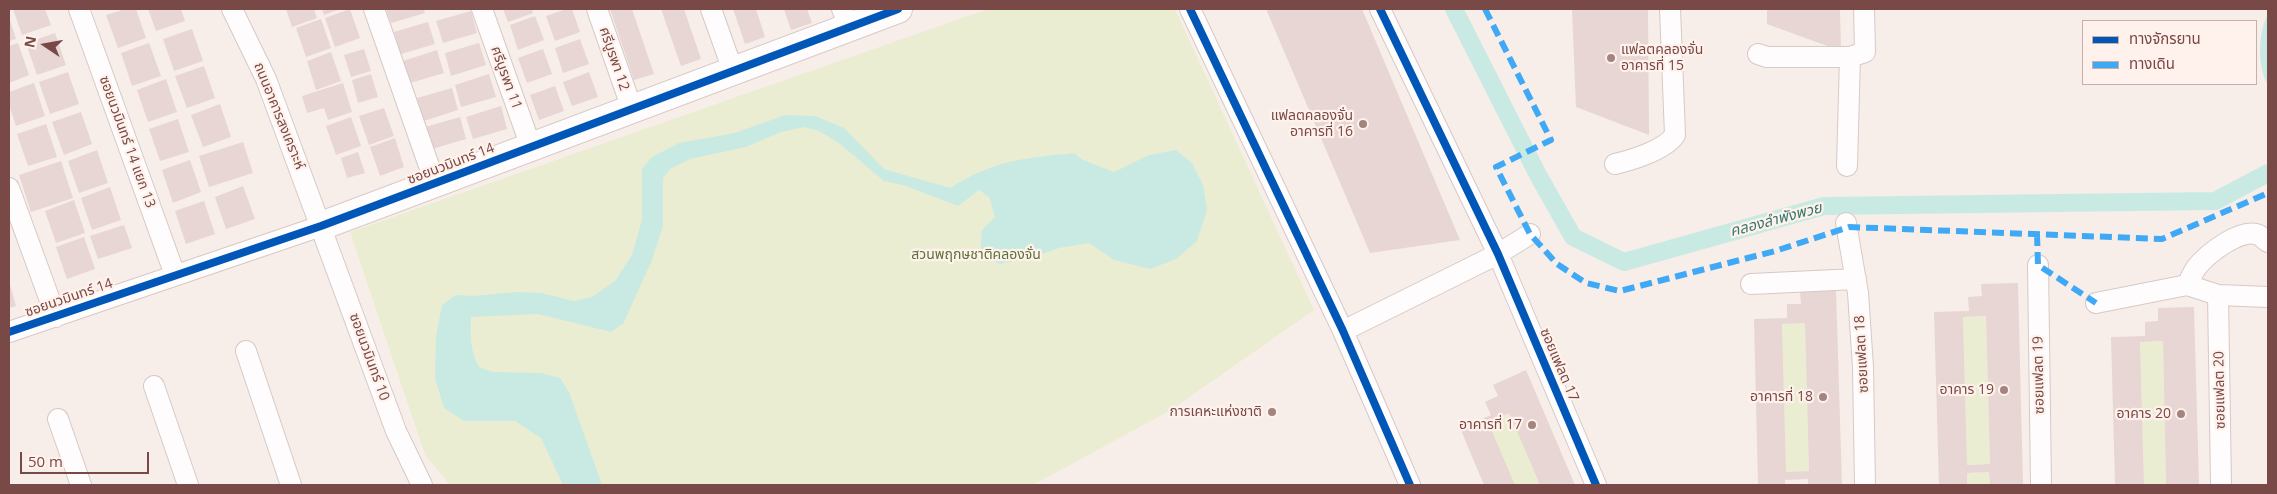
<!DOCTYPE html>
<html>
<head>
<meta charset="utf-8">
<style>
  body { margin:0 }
  #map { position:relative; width:2277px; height:494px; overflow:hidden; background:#f8eee9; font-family:"Open Sans","Noto Sans Thai",sans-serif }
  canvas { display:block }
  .frame { position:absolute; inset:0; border:10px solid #784946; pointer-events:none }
  .legend { position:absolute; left:2082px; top:20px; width:175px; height:65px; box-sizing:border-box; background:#fff1eb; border:1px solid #c9aea9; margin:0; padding:6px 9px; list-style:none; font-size:15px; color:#784946 }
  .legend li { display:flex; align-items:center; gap:10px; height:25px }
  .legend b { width:25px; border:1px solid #c9aea9 }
  .north { position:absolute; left:20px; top:20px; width:50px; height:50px; -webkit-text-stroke:4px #fff1eb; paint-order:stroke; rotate:282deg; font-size:14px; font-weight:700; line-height:20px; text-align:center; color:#784946 }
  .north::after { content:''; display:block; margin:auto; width:18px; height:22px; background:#784946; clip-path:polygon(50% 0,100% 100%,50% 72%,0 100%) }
  .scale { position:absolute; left:20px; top:452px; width:129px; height:22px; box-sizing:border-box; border:2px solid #784946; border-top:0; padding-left:6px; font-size:15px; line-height:18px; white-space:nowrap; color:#784946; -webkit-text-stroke:4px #fff1eb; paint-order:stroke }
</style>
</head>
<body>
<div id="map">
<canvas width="2277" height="494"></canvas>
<div class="frame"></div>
<ul class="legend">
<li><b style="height:6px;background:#0057b8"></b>ทางจักรยาน</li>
<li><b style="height:6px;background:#3fa9f5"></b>ทางเดิน</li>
</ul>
<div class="north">N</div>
<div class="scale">50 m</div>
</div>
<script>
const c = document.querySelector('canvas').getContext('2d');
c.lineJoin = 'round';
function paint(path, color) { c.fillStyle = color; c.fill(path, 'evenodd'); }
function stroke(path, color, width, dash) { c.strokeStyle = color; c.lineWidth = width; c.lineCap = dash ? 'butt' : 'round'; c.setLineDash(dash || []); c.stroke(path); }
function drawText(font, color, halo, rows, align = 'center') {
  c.font = font + ' "Open Sans","Noto Sans Thai",sans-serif'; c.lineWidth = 4.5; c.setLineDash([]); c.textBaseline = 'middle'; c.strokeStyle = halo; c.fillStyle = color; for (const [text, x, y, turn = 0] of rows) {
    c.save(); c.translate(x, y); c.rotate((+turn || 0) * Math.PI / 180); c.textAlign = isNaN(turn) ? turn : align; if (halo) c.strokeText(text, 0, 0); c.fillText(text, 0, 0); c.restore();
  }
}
paint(new Path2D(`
  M 988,9 L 1175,9 L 1314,310 L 1171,410 L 1033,485 L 450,485 L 425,455 L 350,232 Z
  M 1986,316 L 1990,464 L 1967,465 L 1963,317 Z
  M 1805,323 L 1809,471 L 1786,472 L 1782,324 Z
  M 2163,341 L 2166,485 L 2144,485 L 2140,342 Z
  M 1509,413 L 1540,485 L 1515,485 L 1488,422 Z
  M 1989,472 L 1990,485 L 1967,485 L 1967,473 Z`), '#ebedd2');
paint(new Path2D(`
  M 2268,14 L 2268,85 C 2257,67 2258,32 2268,14 Z
  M 785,115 L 815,116 L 844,128 L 884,169 L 950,188 C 994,160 1024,158 1074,153 L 1083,160 L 1114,172 L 1149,155 L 1176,150 L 1192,163 L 1203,185 L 1207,210 L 1197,241 L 1176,259 L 1150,269 L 1114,260 L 1089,243 L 1059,248 L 1033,257 L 1000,264 L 980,255 L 982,230 L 995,217 L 989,197 L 979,190 L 958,206 L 903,185 L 884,181 L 839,143 L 819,131 L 804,127 L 781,132 L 746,147 L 690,159 L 670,169 L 663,178 L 663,226 L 652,260 L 623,324 L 611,332 L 538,314 L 471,317 C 470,335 470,351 479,367 L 493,372 L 541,373 L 560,378 L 569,392 L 602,485 L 563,485 L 541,438 L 515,421 L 464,421 L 444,408 L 435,378 L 436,337 L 442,305 L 456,295 L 473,296 L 517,292 L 542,293 L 574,301 L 592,297 L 615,281 L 632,255 L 642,220 L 642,169 L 652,157 L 679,143 L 735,133 Z`), '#c9eae3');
stroke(new Path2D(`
  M 1454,9 L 1538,175 L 1573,237 L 1624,262 L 1824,206 L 2215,201 L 2268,173`), '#c9eae3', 18);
paint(new Path2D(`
  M 13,9 L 45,9 L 51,25 L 22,35 Z
  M 125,9 L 136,9 L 146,38 L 118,48 L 106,15 Z
  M 148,9 L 181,9 L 185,21 L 156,31 Z
  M 286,9 L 314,9 L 317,18 L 292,27 Z
  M 322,9 L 340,9 L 324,15 Z
  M 350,9 L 360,38 L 335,47 L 325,18 Z
  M 386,9 L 424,9 L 425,13 L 391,23 Z
  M 503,9 L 532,9 L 533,13 L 508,22 Z
  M 566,9 L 572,9 L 580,32 L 555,41 L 546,16 Z
  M 610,9 L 632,9 L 654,74 L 634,80 Z
  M 661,9 L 684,9 L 701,59 L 681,66 Z
  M 733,9 L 756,9 L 765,37 L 745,44 Z
  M 784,9 L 807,9 L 812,23 L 791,30 Z
  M 1266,9 L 1362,9 L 1460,240 L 1370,253 Z
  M 1572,9 L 1648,9 L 1649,135 L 1576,107 Z
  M 1767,9 L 1840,9 L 1841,51 L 1767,24 Z
  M 471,11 L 477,33 L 443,43 L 436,21 Z
  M 535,16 L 544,40 L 518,50 L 510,25 Z
  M 9,17 L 16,39 L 9,41 Z
  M 321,19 L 331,48 L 306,57 L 296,28 Z
  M 428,22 L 435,44 L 401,54 L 394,32 Z
  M 192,29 L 203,61 L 174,71 L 163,39 Z
  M 55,33 L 66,65 L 37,75 L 26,43 Z
  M 580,39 L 589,64 L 563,73 L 555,48 Z
  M 18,43 L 29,75 L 9,83 L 9,46 Z
  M 149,43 L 161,76 L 132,86 L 121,53 Z
  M 479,43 L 486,65 L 451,76 L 445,53 Z
  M 364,49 L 371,71 L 351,77 L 344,55 Z
  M 543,49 L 552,74 L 527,83 L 518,58 Z
  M 437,50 L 444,73 L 410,83 L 403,61 Z
  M 331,52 L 341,81 L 316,90 L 307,61 Z
  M 204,66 L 215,98 L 187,108 L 175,76 Z
  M 68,72 L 79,104 L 50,114 L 39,82 Z
  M 589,72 L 598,97 L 572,106 L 563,82 Z
  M 371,74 L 378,97 L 358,103 L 352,80 Z
  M 489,74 L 496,97 L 461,107 L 455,85 Z
  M 166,79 L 177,112 L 148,122 L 137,90 Z
  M 34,83 L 45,116 L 16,126 L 9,105 L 9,92 Z
  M 343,83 L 352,112 L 328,120 L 324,108 L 307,113 L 302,96 Z
  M 555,86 L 564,111 L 539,120 L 530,95 Z
  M 452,88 L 458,110 L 424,121 L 417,98 Z
  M 220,104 L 231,137 L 203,147 L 191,115 Z
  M 501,106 L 507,129 L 473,139 L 466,117 Z
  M 384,108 L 394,136 L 369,145 L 359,116 Z
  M 81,112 L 92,144 L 64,155 L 52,122 Z
  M 351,117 L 361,146 L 336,155 L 326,126 Z
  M 460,117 L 466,139 L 432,149 L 425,127 Z
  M 178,119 L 189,152 L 160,161 L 149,129 Z
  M 46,124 L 57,157 L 28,166 L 17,134 Z
  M 395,138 L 404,167 L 380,176 L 370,147 Z
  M 243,142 L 253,173 L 209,187 L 199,156 Z
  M 97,150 L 108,183 L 79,193 L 68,161 Z
  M 358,152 L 365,173 L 347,178 L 341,158 Z
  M 190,160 L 201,192 L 173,203 L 162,170 Z
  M 61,161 L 73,198 L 31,212 L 19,175 Z
  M 243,186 L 255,219 L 226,229 L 215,197 Z
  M 110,187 L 121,220 L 92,230 L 81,198 Z
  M 74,200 L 85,233 L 56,243 L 45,211 Z
  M 204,201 L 215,234 L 186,244 L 175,211 Z
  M 124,225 L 132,248 L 98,259 L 90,236 Z
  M 84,237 L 95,269 L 67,279 L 56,247 Z
  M 9,281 L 16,306 L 9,308 Z
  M 2018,283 L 2023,485 L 1990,485 L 1989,472 L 1967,473 L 1967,485 L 1939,485 L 1934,312 L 1969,311 L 1968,297 L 1982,296 L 1981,284 ZM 1986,316 L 1990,464 L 1967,465 L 1963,317 Z
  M 1836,290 L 1842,485 L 1808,485 L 1808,479 L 1785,480 L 1785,485 L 1758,485 L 1754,319 L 1787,318 L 1787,304 L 1801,304 L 1800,291 ZM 1805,323 L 1809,471 L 1786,472 L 1782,324 Z
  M 2194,307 L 2199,485 L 2166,485 L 2163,341 L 2140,342 L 2144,485 L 2115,485 L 2111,337 L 2145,336 L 2145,322 L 2158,321 L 2158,308 Z
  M 1526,370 L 1575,485 L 1540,485 L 1509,413 L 1488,422 L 1515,485 L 1484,485 L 1460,428 L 1491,415 L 1485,402 L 1498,396 L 1493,385 Z`), '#e7d6d3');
const street = new Path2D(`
  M 79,9 L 175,275
  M 232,9 L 266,79 L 396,431 L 422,485
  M 374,9 L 435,183
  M 482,9 L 531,147
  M 597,9 L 632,109
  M 711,9 L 733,71
  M 842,9 L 849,27
  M 1190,9 L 1343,331 L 1410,485
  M 1380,9 L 1498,254 L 1596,485
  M 1758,54 L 1767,57 L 1850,57 L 1865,52 L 1864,9
  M 1615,164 C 1632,160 1665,150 1675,135 L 1670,9
  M 1847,166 L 1850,57
  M 9,188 L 56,317
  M 1846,223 L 1858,293 L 1863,367 L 1865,485
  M 2038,265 L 2041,485
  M 1751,284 L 1856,279
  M 2187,285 C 2190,279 2193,273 2196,268 C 2207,254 2241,227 2259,235 C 2262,237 2265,240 2268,242
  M 2218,295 L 2221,485
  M 2096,303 L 2187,285 L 2218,295 L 2268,297
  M 1343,331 L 1498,254 L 1530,234
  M 9,332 L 321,226
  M 246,351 L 291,485
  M 154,386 L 188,485
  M 58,419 L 81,485`);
const secondary = new Path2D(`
  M 321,226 L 898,9`);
stroke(street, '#d6c9c6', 22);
stroke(secondary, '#d9cac7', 30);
stroke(street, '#fefcfc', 20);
stroke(secondary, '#fefcfc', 28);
stroke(new Path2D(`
  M 1485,9 L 1551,140 L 1496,167 L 1530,234 L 1557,264 L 1586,283 L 1620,291 L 1775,251 L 1849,227 L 2162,239 L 2268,193
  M 2037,234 L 2038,265 L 2096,303`), '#3fa9f5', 6, [12, 6]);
stroke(new Path2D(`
  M 1190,9 L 1343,331 L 1410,485
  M 1380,9 L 1498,254 L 1596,485
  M 9,332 L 321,226 L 898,9`), '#0057b8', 8);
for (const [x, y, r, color] of [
  [1611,58,5,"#a5837f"],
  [1363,124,5,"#a5837f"],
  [2004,390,5,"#a5837f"],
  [1823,397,5,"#a5837f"],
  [1272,412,5,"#a5837f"],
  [2181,414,5,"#a5837f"],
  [1532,425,5,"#a5837f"]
]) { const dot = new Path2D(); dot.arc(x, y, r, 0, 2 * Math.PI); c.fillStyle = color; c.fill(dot); stroke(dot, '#fff1eb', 2); }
drawText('14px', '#784946', '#fff1eb', [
  ["แฟลตคลองจั่น",1621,50,"left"],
  ["อาคารที่ 15",1621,66,"left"],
  ["แฟลตคลองจั่น",1353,116],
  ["อาคารที่ 16",1353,132],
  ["อาคาร 19",1994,390],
  ["อาคารที่ 18",1813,397],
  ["การเคหะแห่งชาติ",1262,412],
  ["อาคาร 20",2171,414],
  ["อาคารที่ 17",1522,425]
], 'right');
drawText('14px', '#784946', '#fff1eb', [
  ["ศรีบูรพา 12",614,59,71],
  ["ศรีบูรพา 11",506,78,70],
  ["ถนนอาคารสงเคราะห์",279,116,68],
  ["ซอยนวมินทร์ 14 แยก 13",127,142,70],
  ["ซอยนวมินทร์ 14",451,164,-21],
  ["ซอยนวมินทร์ 14",69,298,-19],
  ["ซอยแฟลต 18",1862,354,-93],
  ["ซอยนวมินทร์ 10",369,357,70],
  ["ซอยแฟลต 17",1559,365,67],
  ["ซอยแฟลต 19",2039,375,-91],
  ["ซอยแฟลต 20",2220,390,-91]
]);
drawText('14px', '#5b7338', '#fff1eb', [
  ["สวนพฤกษชาติคลองจั่น",976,255]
]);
drawText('italic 15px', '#36786f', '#fff1eb', [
  ["คลองลำพังพวย",1776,220,-15]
]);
</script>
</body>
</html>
